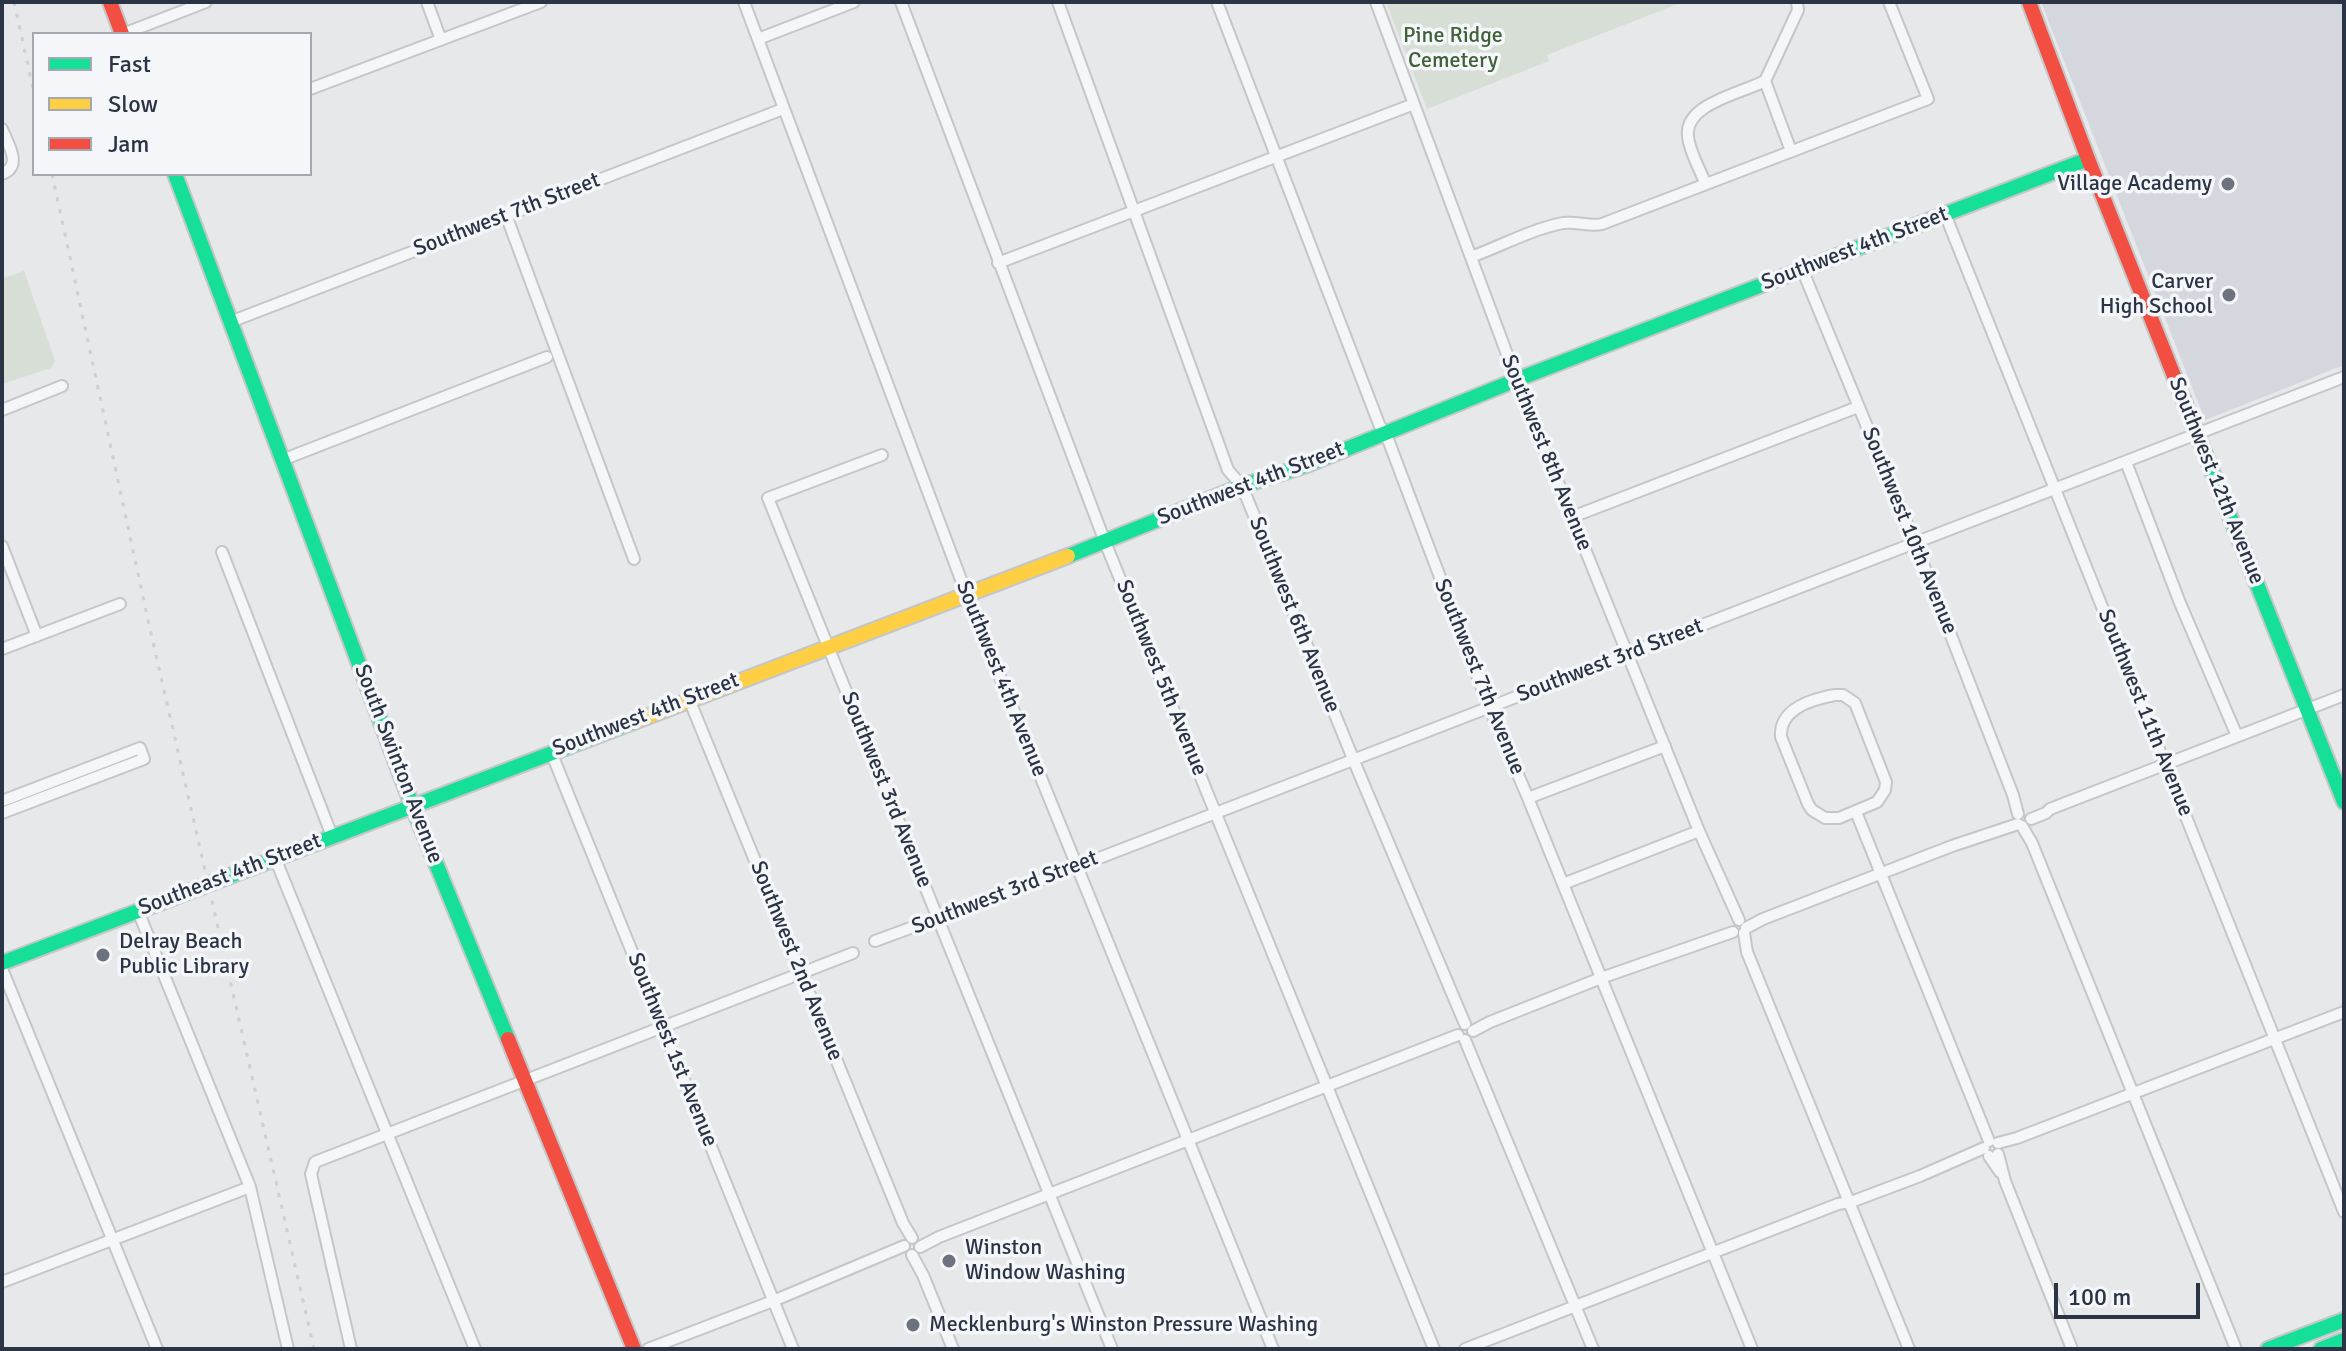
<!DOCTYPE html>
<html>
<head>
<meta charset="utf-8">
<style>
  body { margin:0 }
  #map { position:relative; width:2346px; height:1351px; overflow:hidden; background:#e6e8ea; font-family:Signika,sans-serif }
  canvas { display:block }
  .frame { position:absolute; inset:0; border:4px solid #2b3445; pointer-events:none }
  .legend { position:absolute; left:32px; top:32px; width:280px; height:144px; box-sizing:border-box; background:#f4f6f9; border:2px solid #a4a8b1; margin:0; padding:10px 14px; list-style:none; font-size:24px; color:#2b3445 }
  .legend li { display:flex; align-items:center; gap:16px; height:40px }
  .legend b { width:40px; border:2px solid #a4a8b1 }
  .scale { position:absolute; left:2054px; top:1283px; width:146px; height:36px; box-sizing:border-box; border:4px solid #2b3445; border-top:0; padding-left:10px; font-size:24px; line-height:28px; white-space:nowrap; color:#2b3445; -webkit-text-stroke:6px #f4f6f9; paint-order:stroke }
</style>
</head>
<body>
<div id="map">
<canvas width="2346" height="1351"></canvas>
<div class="frame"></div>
<ul class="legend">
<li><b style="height:10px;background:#16e098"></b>Fast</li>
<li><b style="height:10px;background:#ffcf43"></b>Slow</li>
<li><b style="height:10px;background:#f24e42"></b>Jam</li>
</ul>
<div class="scale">100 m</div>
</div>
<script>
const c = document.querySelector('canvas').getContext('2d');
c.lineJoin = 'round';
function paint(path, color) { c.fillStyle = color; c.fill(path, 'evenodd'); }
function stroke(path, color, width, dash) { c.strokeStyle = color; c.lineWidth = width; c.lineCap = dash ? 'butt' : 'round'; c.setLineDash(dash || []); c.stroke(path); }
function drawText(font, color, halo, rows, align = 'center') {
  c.font = font + ' Signika,sans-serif'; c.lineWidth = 7; c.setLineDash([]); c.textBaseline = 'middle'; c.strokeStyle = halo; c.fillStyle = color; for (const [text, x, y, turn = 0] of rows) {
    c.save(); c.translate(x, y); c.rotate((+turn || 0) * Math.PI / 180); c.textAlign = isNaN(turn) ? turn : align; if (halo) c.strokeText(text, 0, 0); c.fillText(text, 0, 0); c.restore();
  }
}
paint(new Path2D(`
  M 2041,2 L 2344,2 L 2344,365 L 2205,420 Z`), '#d4d7dd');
paint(new Path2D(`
  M 1386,2 L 1683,2 L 1547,55 L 1549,61 L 1427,109 Z
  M 24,271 L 55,361 L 51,368 L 2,384 L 2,279 Z`), '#d6ded6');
const street = new Path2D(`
  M 427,2 L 441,40
  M 744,2 L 966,593 L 1273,1349
  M 901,2 L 1105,542 L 1434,1349
  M 1058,2 L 1228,470 L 1242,486 L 1356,766 L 1465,1024
  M 1217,2 L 1379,424 L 1389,442 L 1489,707 L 1528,798 L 1752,1349
  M 1376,2 L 1517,381 L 1699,831 L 1739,920
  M 123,34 L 206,2
  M 758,39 L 854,2
  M 1765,81 L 1791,151
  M 310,89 L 541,2
  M 2,129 C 8,144 23,166 2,174
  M 1705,183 C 1700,169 1689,151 1688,136 C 1684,104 1742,93 1765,81 L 1798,10 L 1797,2
  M 1945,214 L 2344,1212
  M 506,215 L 634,559
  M 1471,257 C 1501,246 1532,229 1563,223 C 1577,221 1589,227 1602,224 L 1928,99 L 1889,2
  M 998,263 L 1414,104
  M 1802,269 L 1915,543 L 2013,795 L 2018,814
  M 230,322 L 783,109
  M 2,410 L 62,386
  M 882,455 L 768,498 L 1112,1349
  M 282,460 L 547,357
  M 2126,462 L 2180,603 L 2237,736
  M 1572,517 L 1858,407
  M 2,546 L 37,636
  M 222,552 L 332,836
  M 2,649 L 120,604
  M 1835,695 L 1843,695 L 1855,703 L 1886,782 L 1885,790 L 1877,802 L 1839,818 L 1825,818 L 1812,810 L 1808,804 L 1781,737 C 1779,709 1812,699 1835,695 Z
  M 689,699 L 903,1223 L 912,1238
  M 551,752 L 793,1349
  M 1528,798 L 1665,746
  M 2,801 L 140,748 L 144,759 L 2,813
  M 1856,812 L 1989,1141
  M 2031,819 L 2046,813 L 2050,809 L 2344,695
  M 2022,826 L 2032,843 L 2236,1349
  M 275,858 L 475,1349
  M 1563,884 L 1699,831
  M 138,911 L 250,1187 L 288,1349
  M 1746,928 L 1763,919 L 1952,846 L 2018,824
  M 1744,933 L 1747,952 L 1909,1349
  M 875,941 L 1076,867 L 2344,377
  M 2,969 L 157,1349
  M 1473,1031 L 1490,1022 L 1601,978 L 1733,932
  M 1465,1040 L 1593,1349
  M 1998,1143 L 2017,1138 L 2344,1012
  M 1998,1154 L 2005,1181 L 2072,1349
  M 1989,1156 L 2000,1172
  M 920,1247 L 939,1237 L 1458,1035
  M 912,1255 L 923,1275 L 953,1349
  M 2,1282 L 250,1187
  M 351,1349 L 311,1174 L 315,1162 L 853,953
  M 648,1349 L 773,1301 L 904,1246
  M 1465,1349 L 1838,1204 L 1851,1202 L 1920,1176 L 1984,1148`);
const fast = new Path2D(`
  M 175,174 L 412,805 L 508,1039
  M 2174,376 L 2344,802
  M 1068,556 L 1242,486 L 1307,465 L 1526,376 L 2088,159
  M 2,963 L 636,721
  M 2268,1349 L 2344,1320
  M 2321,1349 L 2344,1340`);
const slow = new Path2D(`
  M 636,721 L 1068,556`);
const jam = new Path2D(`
  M 110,2 L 122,34
  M 2029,2 L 2088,159 L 2174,376
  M 508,1039 L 634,1349`);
stroke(street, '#c4c6c8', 14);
stroke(fast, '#c4c6c8', 18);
stroke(slow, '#c4c6c8', 18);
stroke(jam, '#c4c6c8', 18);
stroke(street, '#f5f6f7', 10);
stroke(fast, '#16e098', 14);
stroke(slow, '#ffcf43', 14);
stroke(jam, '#f24e42', 14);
stroke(new Path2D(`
  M 14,2 L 34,93
  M 52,174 L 148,620 L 314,1349`), '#cecfd2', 3, [4, 8]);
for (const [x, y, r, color] of [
  [2228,184,8,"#6c737f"],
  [2229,295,8,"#6c737f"],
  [103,955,8,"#6c737f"],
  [949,1261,8,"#6c737f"],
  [913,1325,8,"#6c737f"]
]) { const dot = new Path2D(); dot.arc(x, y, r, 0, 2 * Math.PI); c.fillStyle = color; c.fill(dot); stroke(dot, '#f4f6f9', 3); }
drawText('22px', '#3f6138', '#f4f6f9', [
  ["Pine Ridge",1453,36],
  ["Cemetery",1453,61]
]);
drawText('22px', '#2b3445', '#f4f6f9', [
  ["Village Academy",2212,184,"right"],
  ["Carver",2213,282,"right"],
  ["High School",2213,307,"right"],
  ["Delray Beach",119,942],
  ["Public Library",119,967],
  ["Winston",965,1248],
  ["Window Washing",965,1273],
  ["Mecklenburg's Winston Pressure Washing",929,1325]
], 'left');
drawText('22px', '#2b3445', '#f4f6f9', [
  ["Southwest 7th Street",507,215,-21],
  ["Southwest 4th Street",1855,249,-21],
  ["Southwest 8th Avenue",1546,453,68],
  ["Southwest 12th Avenue",2216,481,68],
  ["Southwest 4th Street",1251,484,-21],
  ["Southwest 10th Avenue",1909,531,68],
  ["Southwest 6th Avenue",1294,615,68],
  ["Southwest 3rd Street",1610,661,-21],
  ["Southwest 7th Avenue",1479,677,68],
  ["Southwest 5th Avenue",1161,678,68],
  ["Southwest 4th Avenue",1001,679,68],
  ["Southwest 11th Avenue",2145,713,68],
  ["Southwest 4th Street",646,715,-21],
  ["South Swinton Avenue",398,764,69],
  ["Southwest 3rd Avenue",886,790,68],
  ["Southeast 4th Street",230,875,-21],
  ["Southwest 3rd Street",1005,893,-21],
  ["Southwest 2nd Avenue",796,961,68],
  ["Southwest 1st Avenue",672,1050,68]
]);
</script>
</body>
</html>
